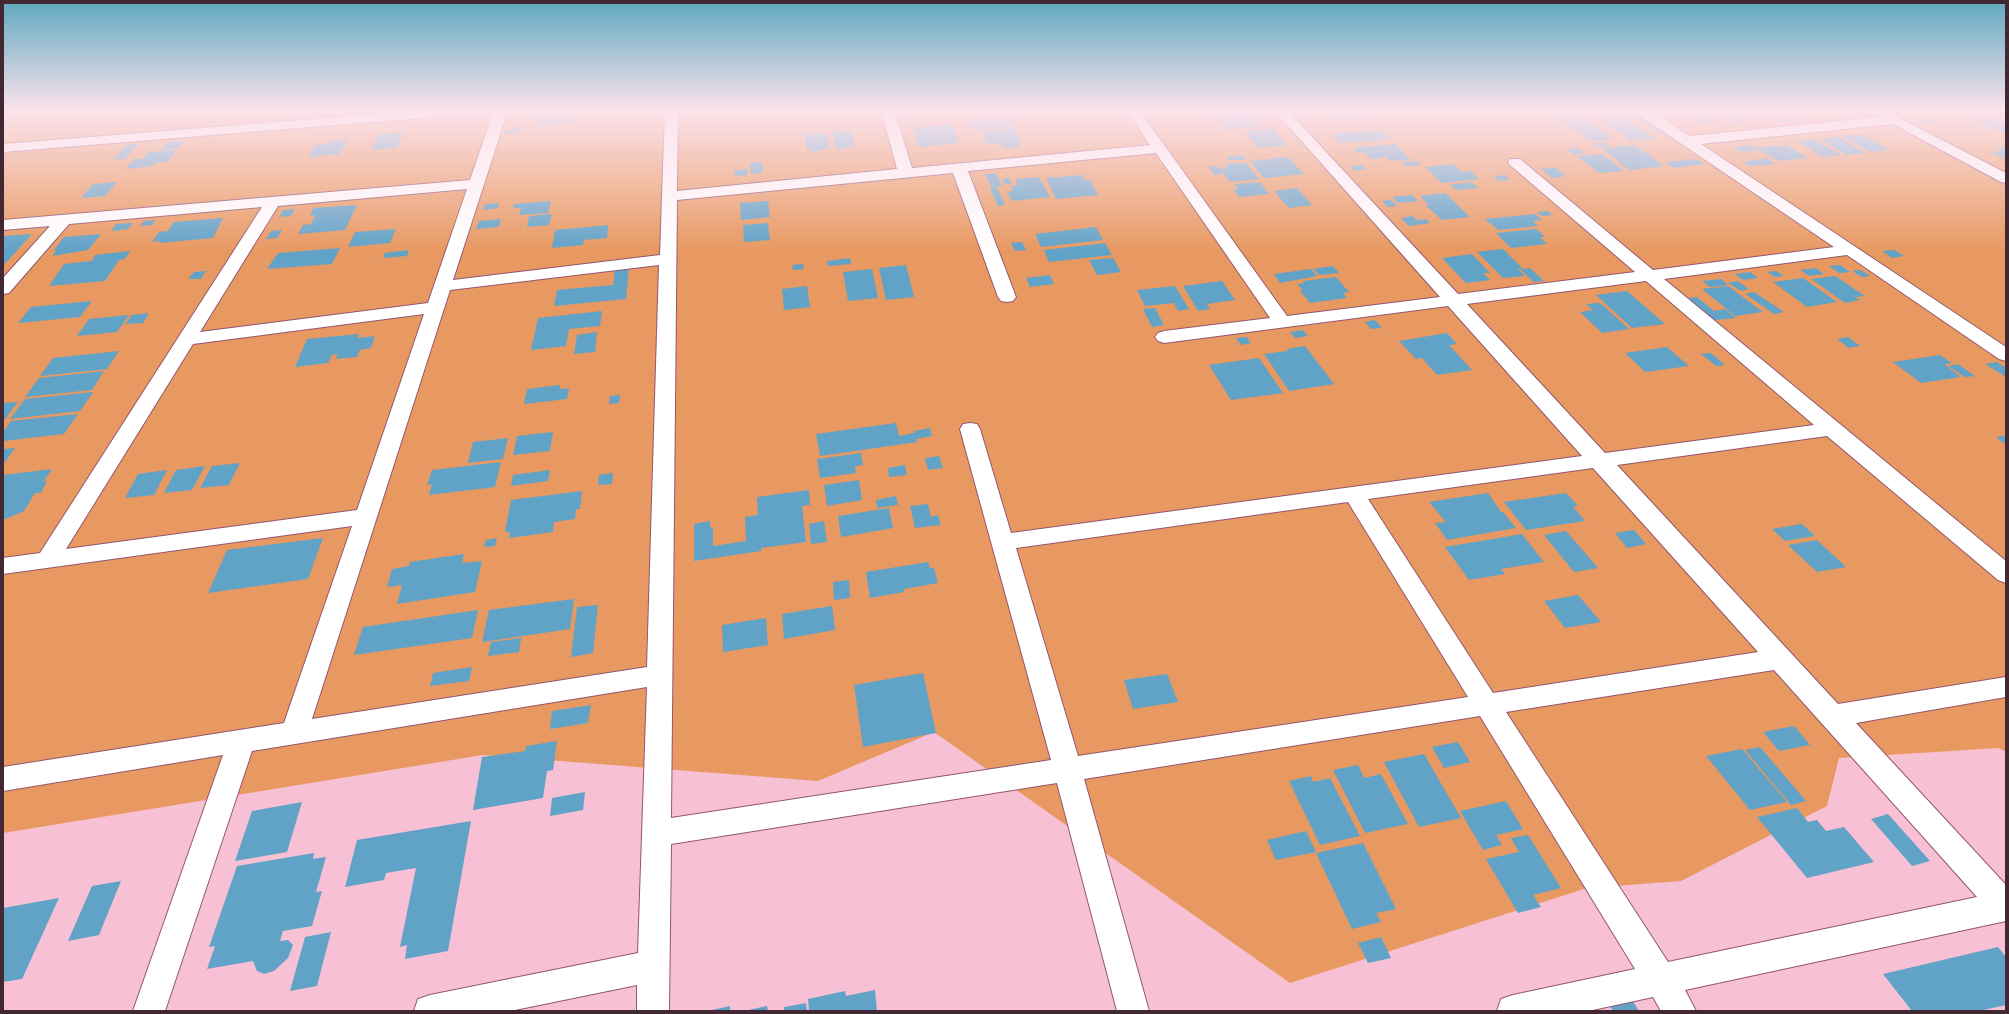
<!DOCTYPE html>
<html>
<head>
<meta charset="utf-8">
<style>
  body { margin:0 }
  #map { position:relative; width:2009px; height:1014px; overflow:hidden; background:#f8c0d4; font-family:"Crimson Pro",serif }
  canvas { display:block }
  .frame { position:absolute; inset:0; border:4px solid #422832; pointer-events:none }
</style>
</head>
<body>
<div id="map">
<canvas width="2009" height="1014"></canvas>
<div class="frame"></div>
</div>
<script>
const c = document.querySelector('canvas').getContext('2d');
c.lineJoin = 'round';
function paint(path, color) { c.fillStyle = color; c.fill(path, 'evenodd'); }
function stroke(path, color, width, dash) { c.strokeStyle = color; c.lineWidth = width; c.lineCap = dash ? 'butt' : 'round'; c.setLineDash(dash || []); c.stroke(path); }
paint(new Path2D(`
  M 3,110 L 2006,110 L 2006,752 L 1999,748 L 1839,758 L 1827,806 L 1681,881 L 1587,888 L 1290,983 L 934,732 L 818,781 L 483,755 L 3,833 Z`), '#e89961');
paint(new Path2D(`
  M 542,110 L 572,110 L 572,112 L 540,115 Z
  M 1020,110 L 1050,110 L 1050,111 L 1022,113 Z
  M 1206,110 L 1222,110 L 1224,112 L 1209,113 Z
  M 1228,110 L 1251,110 L 1264,126 L 1225,130 L 1212,114 L 1230,113 Z
  M 1298,110 L 1307,110 L 1312,115 L 1304,116 Z
  M 1326,110 L 1360,110 L 1368,118 L 1337,120 Z
  M 1548,110 L 1573,110 L 1613,139 L 1590,141 Z
  M 1589,110 L 1623,110 L 1626,111 L 1617,112 L 1654,138 L 1631,141 Z
  M 1665,110 L 1675,110 L 1681,114 L 1672,115 Z
  M 1681,110 L 1703,110 L 1720,120 L 1702,124 Z
  M 1716,110 L 1739,110 L 1751,117 L 1740,118 L 1744,121 L 1735,122 Z
  M 1753,110 L 1778,110 L 1785,114 L 1763,115 Z
  M 573,114 L 571,123 L 538,126 L 539,120 L 533,121 L 534,117 Z
  M 1640,114 L 1668,133 L 1659,133 L 1632,115 Z
  M 1012,117 L 1016,124 L 1013,125 L 1014,126 L 975,130 L 974,128 L 970,128 L 967,122 Z
  M 1793,117 L 1801,121 L 1785,123 L 1776,119 Z
  M 1994,117 L 2006,123 L 2006,134 L 1974,119 Z
  M 1919,120 L 1927,120 L 1934,123 L 1926,124 Z
  M 951,124 L 959,140 L 957,143 L 919,147 L 912,128 Z
  M 520,128 L 519,133 L 504,134 L 506,130 Z
  M 1014,128 L 1021,140 L 1019,140 L 1021,145 L 1018,147 L 1006,148 L 1002,147 L 1001,144 L 987,144 L 981,131 Z
  M 1272,128 L 1287,145 L 1258,148 L 1244,131 Z
  M 839,130 L 839,132 L 852,131 L 855,146 L 847,147 L 844,149 L 835,149 L 832,131 Z
  M 1382,130 L 1391,139 L 1340,143 L 1332,134 Z
  M 404,132 L 397,148 L 371,150 L 379,134 Z
  M 812,132 L 812,134 L 827,133 L 830,148 L 813,152 L 811,150 L 807,150 L 804,133 Z
  M 1861,134 L 1889,150 L 1870,152 L 1842,136 Z
  M 1838,137 L 1866,153 L 1846,155 L 1820,139 Z
  M 348,139 L 346,142 L 336,143 L 346,143 L 340,154 L 308,157 L 315,145 L 329,144 L 332,140 Z
  M 1814,139 L 1841,155 L 1823,157 L 1796,141 Z
  M 185,141 L 179,148 L 160,150 L 167,142 Z
  M 1604,142 L 1610,146 L 1598,147 L 1592,143 Z
  M 138,144 L 125,159 L 113,160 L 126,145 Z
  M 1395,144 L 1411,160 L 1391,161 L 1387,157 L 1371,159 L 1364,152 L 1357,153 L 1353,148 Z
  M 1634,145 L 1649,155 L 1664,166 L 1629,170 L 1601,148 Z
  M 1751,145 L 1759,151 L 1741,152 L 1733,147 Z
  M 1786,145 L 1808,158 L 1778,161 L 1756,148 Z
  M 2006,146 L 2006,160 L 1991,152 L 2003,150 L 1997,147 Z
  M 1578,148 L 1585,153 L 1573,155 L 1566,149 Z
  M 177,150 L 167,162 L 155,163 L 152,166 L 126,169 L 134,159 L 143,159 L 148,152 Z
  M 1602,154 L 1624,171 L 1599,173 L 1577,156 Z
  M 1242,155 L 1246,160 L 1228,160 L 1225,157 Z
  M 1288,157 L 1304,174 L 1264,178 L 1250,161 Z
  M 1767,158 L 1775,164 L 1750,166 L 1743,162 Z
  M 1697,159 L 1705,164 L 1673,168 L 1665,162 Z
  M 1418,161 L 1422,165 L 1405,166 L 1401,162 Z
  M 762,162 L 763,173 L 751,174 L 750,163 Z
  M 1246,163 L 1259,179 L 1230,182 L 1220,168 L 1227,167 L 1225,164 Z
  M 1453,164 L 1462,172 L 1470,171 L 1479,179 L 1442,183 L 1425,167 Z
  M 1362,165 L 1366,169 L 1354,171 L 1350,166 Z
  M 1208,166 L 1217,166 L 1223,174 L 1214,175 Z
  M 1555,167 L 1566,176 L 1552,178 L 1541,169 Z
  M 747,169 L 747,175 L 735,176 L 735,170 Z
  M 996,173 L 1002,186 L 991,187 L 985,174 Z
  M 1082,175 L 1085,180 L 1090,180 L 1098,195 L 1056,199 L 1046,178 Z
  M 1505,175 L 1510,180 L 1499,181 L 1494,176 Z
  M 1039,177 L 1050,197 L 1012,201 L 1007,192 L 1013,191 L 1011,186 L 1018,185 L 1015,179 Z
  M 1009,178 L 1012,184 L 1004,184 L 1002,179 Z
  M 117,182 L 105,196 L 81,198 L 93,184 Z
  M 1260,182 L 1269,194 L 1239,197 L 1233,189 L 1238,189 L 1235,184 Z
  M 1472,182 L 1478,188 L 1456,190 L 1450,185 Z
  M 997,187 L 1005,205 L 998,206 L 990,188 Z
  M 1297,188 L 1312,205 L 1289,208 L 1274,191 Z
  M 1445,193 L 1470,217 L 1442,220 L 1425,205 L 1429,205 L 1420,196 Z
  M 1412,195 L 1418,201 L 1398,203 L 1392,197 Z
  M 1391,200 L 1397,206 L 1388,207 L 1382,201 Z
  M 551,201 L 548,213 L 519,215 L 521,208 L 513,208 L 514,204 Z
  M 768,201 L 770,217 L 741,220 L 740,203 Z
  M 499,203 L 498,208 L 483,210 L 485,204 Z
  M 357,205 L 345,230 L 298,234 L 303,225 L 311,224 L 316,215 L 310,216 L 313,208 Z
  M 295,209 L 291,216 L 279,217 L 283,210 Z
  M 1547,211 L 1553,215 L 1542,216 L 1537,212 Z
  M 552,214 L 549,225 L 527,227 L 529,216 Z
  M 1535,214 L 1542,220 L 1533,221 L 1538,226 L 1499,230 L 1484,219 Z
  M 1413,216 L 1417,220 L 1426,219 L 1430,223 L 1409,226 L 1401,218 Z
  M 223,218 L 213,238 L 159,243 L 160,241 L 152,242 L 159,232 L 168,231 L 174,222 Z
  M 501,219 L 499,227 L 476,229 L 479,221 Z
  M 155,220 L 152,225 L 140,226 L 144,221 Z
  M 133,223 L 128,229 L 111,231 L 116,224 Z
  M 768,223 L 770,240 L 744,242 L 743,225 Z
  M 608,225 L 607,238 L 584,240 L 583,245 L 552,248 L 555,230 Z
  M 1096,227 L 1103,240 L 1041,247 L 1035,234 Z
  M 396,229 L 390,243 L 348,247 L 355,232 Z
  M 1536,229 L 1545,237 L 1540,237 L 1547,244 L 1511,248 L 1496,233 Z
  M 282,230 L 277,238 L 266,239 L 271,231 Z
  M 32,234 L 3,266 L 3,236 Z
  M 101,234 L 88,250 L 52,256 L 57,250 L 53,251 L 64,237 Z
  M 1022,242 L 1026,250 L 1015,251 L 1011,243 Z
  M 1105,243 L 1112,255 L 1049,262 L 1044,250 Z
  M 340,248 L 332,264 L 267,269 L 278,253 Z
  M 1503,249 L 1523,269 L 1530,268 L 1544,281 L 1534,282 L 1520,269 L 1518,269 L 1525,276 L 1503,278 L 1477,252 Z
  M 409,250 L 407,256 L 383,258 L 385,253 Z
  M 1894,250 L 1904,256 L 1892,258 L 1882,251 Z
  M 130,251 L 125,259 L 119,260 L 105,281 L 49,286 L 64,264 L 92,261 L 95,255 Z
  M 1472,254 L 1490,273 L 1483,273 L 1490,280 L 1466,283 L 1442,258 Z
  M 850,258 L 851,264 L 828,266 L 827,261 Z
  M 1113,258 L 1121,272 L 1097,275 L 1089,260 Z
  M 803,264 L 804,269 L 793,270 L 792,265 Z
  M 906,265 L 914,297 L 886,300 L 879,268 Z
  M 1840,265 L 1850,272 L 1839,273 L 1829,266 Z
  M 629,266 L 626,299 L 554,306 L 557,290 L 613,285 L 615,268 Z
  M 1333,266 L 1339,273 L 1319,275 L 1313,269 Z
  M 1816,268 L 1824,274 L 1809,276 L 1800,270 Z
  M 872,269 L 878,298 L 848,301 L 843,272 Z
  M 1311,269 L 1317,276 L 1280,283 L 1274,274 Z
  M 1861,270 L 1870,276 L 1862,277 L 1852,271 Z
  M 206,271 L 201,279 L 188,279 L 194,272 Z
  M 1776,271 L 1784,276 L 1775,277 L 1767,272 Z
  M 1750,272 L 1758,278 L 1743,280 L 1735,274 Z
  M 1050,275 L 1054,284 L 1030,287 L 1026,278 Z
  M 1835,276 L 1865,296 L 1855,297 L 1860,300 L 1845,303 L 1811,279 Z
  M 1336,277 L 1349,292 L 1343,293 L 1347,298 L 1310,303 L 1300,291 L 1303,290 L 1297,284 L 1304,283 L 1303,281 Z
  M 1803,278 L 1837,302 L 1807,307 L 1773,282 Z
  M 1721,279 L 1728,285 L 1710,287 L 1702,281 Z
  M 1222,281 L 1235,300 L 1207,304 L 1210,309 L 1198,311 L 1183,286 Z
  M 1737,281 L 1749,289 L 1741,291 L 1728,283 Z
  M 807,286 L 810,307 L 784,310 L 782,289 Z
  M 1175,286 L 1189,309 L 1178,311 L 1174,303 L 1145,306 L 1137,290 Z
  M 1728,286 L 1763,312 L 1735,316 L 1702,289 Z
  M 1627,291 L 1665,324 L 1632,328 L 1596,295 Z
  M 1754,292 L 1784,312 L 1774,314 L 1745,294 Z
  M 1697,297 L 1714,311 L 1725,309 L 1736,318 L 1706,321 L 1680,299 Z
  M 92,301 L 80,317 L 18,323 L 31,307 Z
  M 1600,303 L 1606,308 L 1629,329 L 1602,333 L 1580,312 L 1593,310 L 1586,304 Z
  M 1155,308 L 1164,325 L 1152,327 L 1143,309 Z
  M 602,311 L 600,326 L 569,329 L 566,346 L 531,350 L 538,318 Z
  M 149,313 L 143,323 L 125,324 L 132,315 Z
  M 129,315 L 117,332 L 77,336 L 89,319 Z
  M 1375,320 L 1382,328 L 1371,329 L 1365,322 Z
  M 1303,330 L 1308,336 L 1295,338 L 1290,332 Z
  M 597,332 L 595,352 L 574,354 L 577,335 Z
  M 1447,333 L 1457,344 L 1449,345 L 1472,370 L 1437,375 L 1422,358 L 1416,359 L 1399,341 Z
  M 359,334 L 357,338 L 375,336 L 371,348 L 360,350 L 357,357 L 335,359 L 338,354 L 332,355 L 328,363 L 295,367 L 307,339 Z
  M 1247,337 L 1251,343 L 1241,345 L 1236,338 Z
  M 1848,337 L 1860,346 L 1849,348 L 1837,339 Z
  M 1305,346 L 1334,384 L 1289,391 L 1264,354 L 1288,351 L 1287,349 Z
  M 1667,347 L 1689,366 L 1645,372 L 1625,353 Z
  M 119,351 L 107,369 L 40,376 L 53,358 Z
  M 1711,353 L 1725,365 L 1716,366 L 1701,354 Z
  M 1940,355 L 1952,363 L 1944,364 L 1961,377 L 1921,383 L 1893,362 Z
  M 1259,358 L 1283,393 L 1231,400 L 1209,365 Z
  M 1997,362 L 2006,368 L 2006,377 L 1985,364 Z
  M 1958,364 L 1975,376 L 1965,377 L 1948,366 Z
  M 104,371 L 92,390 L 25,397 L 39,378 Z
  M 560,385 L 560,389 L 569,388 L 567,399 L 524,404 L 527,389 Z
  M 93,392 L 80,411 L 10,419 L 25,399 Z
  M 620,395 L 619,403 L 609,404 L 610,396 Z
  M 18,402 L 3,422 L 3,403 Z
  M 78,414 L 64,434 L 3,441 L 3,432 L 11,421 Z
  M 896,423 L 899,436 L 914,433 L 914,431 L 930,428 L 932,436 L 916,439 L 917,442 L 820,456 L 816,434 Z
  M 553,432 L 550,451 L 513,455 L 517,436 Z
  M 2006,435 L 2006,445 L 1996,437 Z
  M 508,438 L 503,459 L 468,463 L 473,442 Z
  M 15,448 L 3,465 L 3,449 Z
  M 861,453 L 863,465 L 855,466 L 856,473 L 820,478 L 817,459 Z
  M 939,456 L 943,468 L 928,470 L 925,458 Z
  M 501,462 L 495,487 L 429,495 L 432,484 L 427,485 L 432,470 Z
  M 240,463 L 229,485 L 200,488 L 212,466 Z
  M 905,465 L 907,475 L 889,477 L 888,468 Z
  M 205,466 L 192,490 L 164,493 L 176,470 Z
  M 52,469 L 44,481 L 47,481 L 41,493 L 35,493 L 24,511 L 3,520 L 3,475 Z
  M 167,470 L 154,495 L 125,498 L 138,474 Z
  M 550,470 L 548,481 L 511,486 L 513,475 Z
  M 613,473 L 612,484 L 598,485 L 599,475 Z
  M 859,480 L 862,500 L 827,506 L 824,485 Z
  M 809,490 L 810,505 L 802,506 L 806,542 L 761,548 L 761,551 L 694,561 L 694,524 L 710,521 L 710,528 L 713,527 L 713,546 L 746,541 L 745,517 L 758,515 L 757,497 Z
  M 582,491 L 580,509 L 576,509 L 575,519 L 554,522 L 553,532 L 509,538 L 510,532 L 505,532 L 511,500 Z
  M 1488,493 L 1501,512 L 1503,512 L 1516,528 L 1447,540 L 1435,523 L 1446,522 L 1429,502 Z
  M 1566,493 L 1578,506 L 1573,507 L 1585,521 L 1526,530 L 1504,502 Z
  M 896,496 L 898,505 L 877,508 L 876,500 Z
  M 928,504 L 931,517 L 938,515 L 941,525 L 915,528 L 910,506 Z
  M 889,508 L 893,528 L 841,537 L 838,516 Z
  M 824,521 L 827,542 L 811,544 L 809,524 Z
  M 1802,524 L 1815,536 L 1785,541 L 1772,529 Z
  M 1634,530 L 1646,544 L 1627,548 L 1615,533 Z
  M 1566,531 L 1598,568 L 1574,572 L 1544,535 Z
  M 1522,534 L 1544,562 L 1501,569 L 1505,574 L 1469,580 L 1445,547 Z
  M 323,538 L 308,579 L 208,593 L 227,550 Z
  M 497,538 L 495,546 L 484,547 L 486,540 Z
  M 1817,540 L 1846,567 L 1817,572 L 1788,545 Z
  M 464,554 L 462,563 L 482,561 L 475,592 L 397,604 L 402,585 L 387,587 L 392,569 L 409,566 L 410,562 Z
  M 928,562 L 930,568 L 934,568 L 938,583 L 904,589 L 904,592 L 870,598 L 866,572 Z
  M 849,580 L 850,598 L 834,600 L 833,582 Z
  M 1578,595 L 1601,622 L 1565,628 L 1544,601 Z
  M 574,599 L 570,629 L 482,642 L 489,610 Z
  M 598,605 L 593,653 L 571,657 L 577,607 Z
  M 832,606 L 835,630 L 784,639 L 782,614 Z
  M 478,610 L 472,638 L 354,655 L 363,627 Z
  M 766,618 L 768,645 L 723,652 L 722,625 Z
  M 521,638 L 519,652 L 488,656 L 491,642 Z
  M 472,667 L 469,681 L 430,686 L 433,673 Z
  M 923,673 L 936,733 L 863,747 L 854,685 Z
  M 1167,674 L 1178,702 L 1133,709 L 1124,680 Z
  M 591,705 L 588,723 L 550,729 L 552,711 Z
  M 1794,726 L 1810,745 L 1779,751 L 1763,732 Z
  M 557,741 L 553,770 L 547,771 L 543,798 L 473,810 L 482,757 L 525,751 L 526,746 Z
  M 1458,742 L 1470,762 L 1444,768 L 1432,747 Z
  M 1760,747 L 1806,801 L 1791,805 L 1745,750 Z
  M 1742,749 L 1787,802 L 1750,810 L 1706,756 Z
  M 1424,754 L 1461,818 L 1419,827 L 1384,762 Z
  M 1358,765 L 1364,778 L 1381,774 L 1408,824 L 1365,833 L 1333,770 Z
  M 1311,776 L 1313,782 L 1330,778 L 1360,836 L 1320,845 L 1289,781 Z
  M 585,792 L 583,810 L 550,816 L 552,798 Z
  M 1506,801 L 1523,829 L 1496,835 L 1502,845 L 1483,850 L 1460,811 Z
  M 302,802 L 287,852 L 235,861 L 252,811 Z
  M 1797,808 L 1808,822 L 1817,820 L 1826,831 L 1844,827 L 1874,862 L 1807,878 L 1757,817 Z
  M 1888,814 L 1930,861 L 1912,866 L 1871,819 Z
  M 471,821 L 448,951 L 405,959 L 407,945 L 400,947 L 416,868 L 386,873 L 384,880 L 345,887 L 357,840 Z
  M 1306,831 L 1316,852 L 1276,860 L 1267,840 Z
  M 1528,835 L 1561,888 L 1533,895 L 1541,907 L 1518,913 L 1486,859 L 1519,852 L 1511,838 Z
  M 1363,843 L 1396,909 L 1376,913 L 1381,922 L 1352,929 L 1316,853 Z
  M 314,853 L 313,859 L 326,857 L 316,892 L 322,891 L 312,926 L 283,931 L 280,941 L 288,940 L 293,945 L 288,958 L 274,971 L 264,974 L 257,971 L 253,961 L 207,969 L 215,946 L 209,947 L 237,866 Z
  M 121,881 L 99,935 L 68,941 L 92,886 Z
  M 59,898 L 22,979 L 3,982 L 3,908 Z
  M 331,932 L 317,986 L 290,991 L 305,937 Z
  M 1381,937 L 1391,958 L 1368,963 L 1358,943 Z
  M 1998,947 L 2006,957 L 2006,1005 L 1979,1011 L 1912,1011 L 1883,974 Z
  M 875,990 L 877,1011 L 809,1011 L 808,999 L 845,991 L 846,996 Z
  M 1629,995 L 1639,1011 L 1613,1011 L 1607,1001 Z
  M 806,1003 L 807,1011 L 784,1011 L 784,1007 Z
  M 730,1006 L 730,1011 L 712,1011 L 712,1010 Z
  M 767,1006 L 768,1011 L 748,1011 L 748,1010 Z`), '#61a2c7');
const minor = new Path2D(`
  M 426,110 L 477,110 L 475,113 L 470,114 L 3,152 L 3,144 Z
  M 494,110 L 508,110 L 453,280 L 660,255 L 665,110 L 678,110 L 677,191 L 897,169 L 881,110 L 894,110 L 912,168 L 1150,145 L 1126,110 L 1139,110 L 1287,316 L 1440,297 L 1274,110 L 1287,110 L 1458,294 L 1635,272 L 1510,165 L 1508,162 L 1510,159 L 1520,159 L 1653,270 L 1834,247 L 1636,113 L 1635,110 L 1649,110 L 1690,136 L 1880,117 L 1877,114 L 1879,111 L 1884,110 L 2006,173 L 2006,183 L 2001,182 L 1893,124 L 1701,144 L 2006,347 L 2006,361 L 1999,359 L 1847,255 L 1664,279 L 2006,561 L 2006,583 L 1998,580 L 1827,436 L 1617,465 L 1838,704 L 2006,677 L 2006,697 L 1856,723 L 2006,885 L 2006,921 L 1685,990 L 1696,1011 L 1661,1011 L 1653,997 L 1588,1011 L 1497,1011 L 1501,999 L 1513,995 L 1635,969 L 1480,716 L 1084,779 L 1149,1011 L 1117,1011 L 1057,783 L 671,844 L 669,1011 L 637,1011 L 637,985 L 510,1011 L 414,1011 L 418,999 L 430,995 L 638,953 L 647,687 L 252,751 L 165,1011 L 133,1011 L 223,755 L 3,791 L 3,767 L 284,723 L 352,526 L 3,574 L 3,558 L 40,553 L 262,207 L 69,224 L 9,293 L 3,294 L 3,278 L 50,226 L 3,230 L 3,220 L 470,180 ZM 1156,153 L 1270,318 L 1164,331 L 1158,333 L 1155,337 L 1158,341 L 1164,343 L 1448,306 L 1582,456 L 1011,533 L 980,429 L 977,424 L 970,423 L 963,424 L 960,429 L 1051,760 L 671,818 L 677,200 L 953,173 L 998,297 L 1001,301 L 1007,302 L 1013,301 L 1016,297 L 968,171 ZM 467,189 L 428,303 L 200,332 L 278,206 ZM 659,265 L 647,667 L 312,719 L 450,290 ZM 1646,281 L 1814,425 L 1605,453 L 1467,304 ZM 424,314 L 357,510 L 66,549 L 193,344 ZM 1593,468 L 1758,652 L 1493,693 L 1368,499 ZM 1348,502 L 1468,697 L 1078,756 L 1016,548 ZM 1774,670 L 1977,897 L 1668,962 L 1506,712 Z`);
stroke(minor, '#93566e', 2);
paint(minor, '#fff');
const sky = c.createLinearGradient(0, 0, 0, 251);
sky.addColorStop(0, '#5ea8bf');
sky.addColorStop(0.44, '#fce3ec');
sky.addColorStop(1, '#fce3ec00');
c.fillStyle = sky;
c.fillRect(0, 0, 2009, 251);
</script>
</body>
</html>
